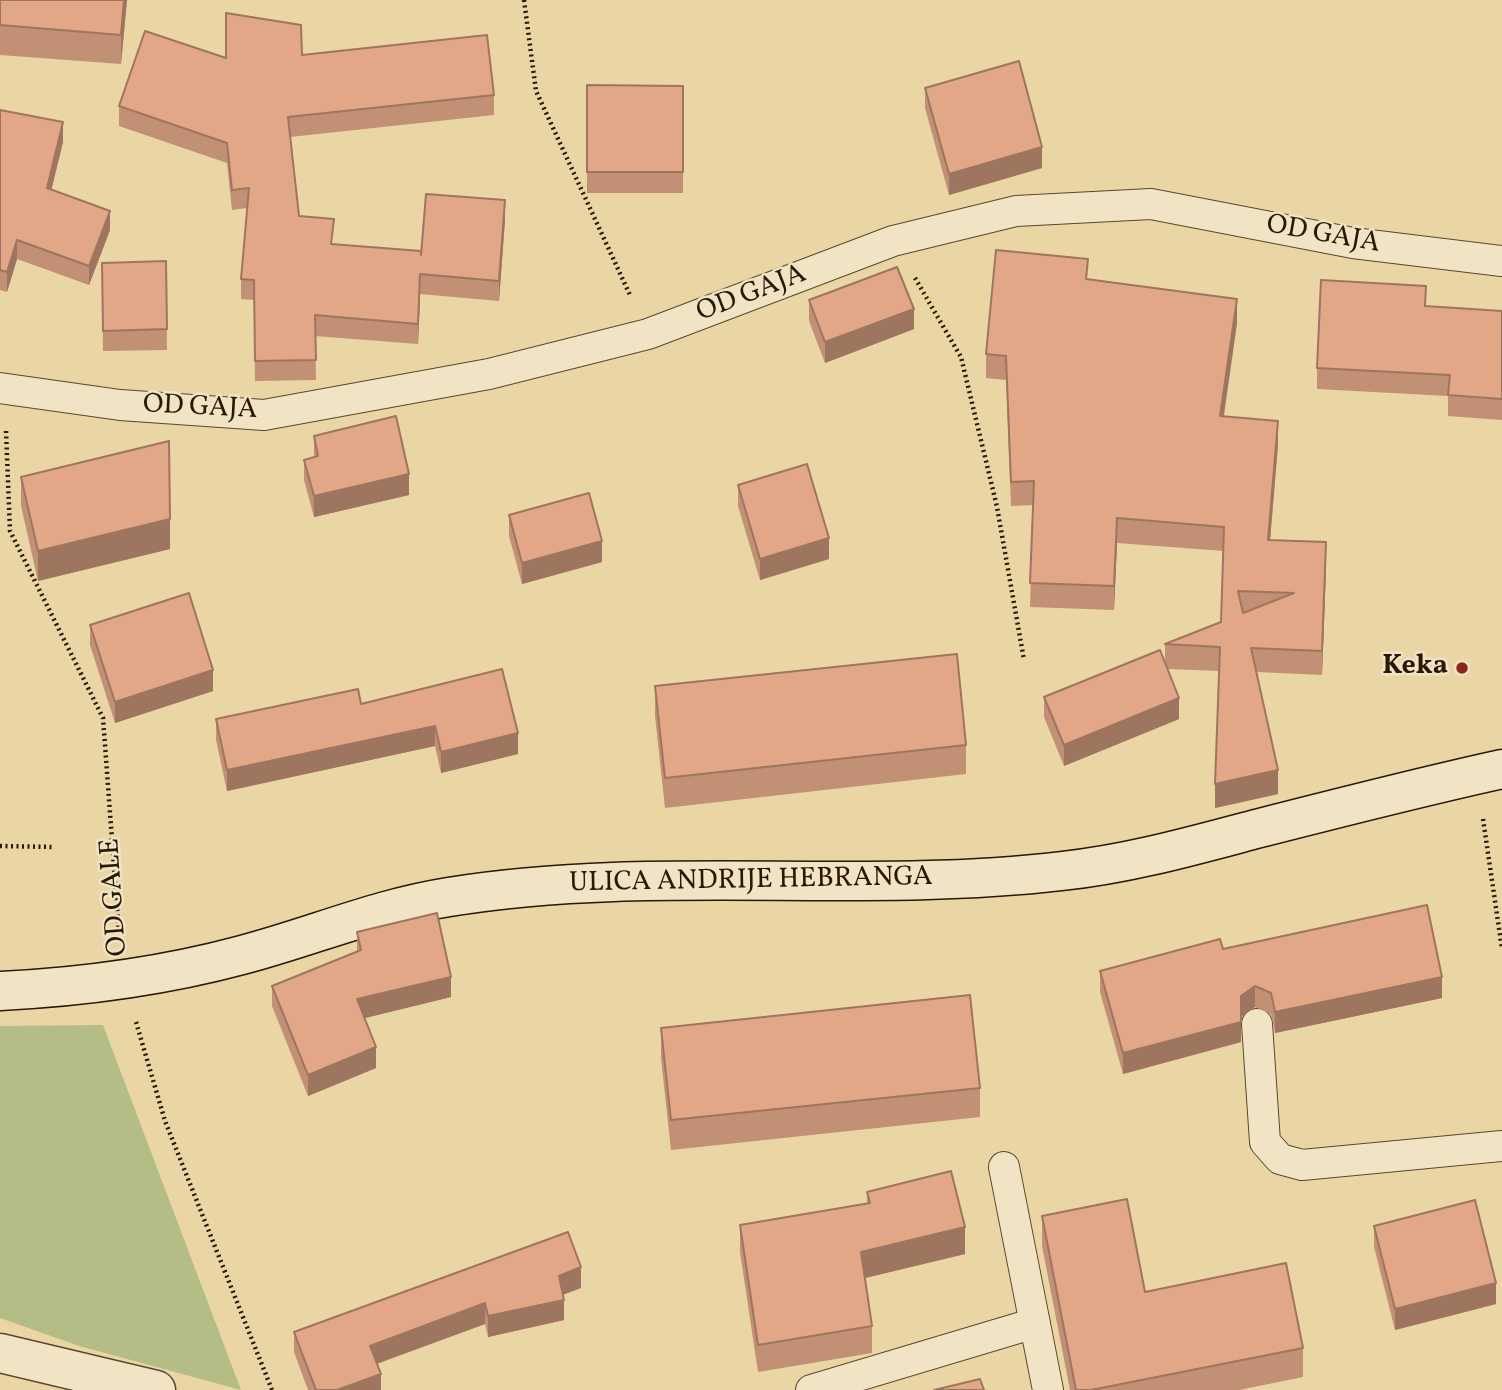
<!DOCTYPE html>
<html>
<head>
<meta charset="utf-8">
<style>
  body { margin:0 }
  canvas { display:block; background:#ead5a5 }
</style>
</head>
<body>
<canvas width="1502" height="1390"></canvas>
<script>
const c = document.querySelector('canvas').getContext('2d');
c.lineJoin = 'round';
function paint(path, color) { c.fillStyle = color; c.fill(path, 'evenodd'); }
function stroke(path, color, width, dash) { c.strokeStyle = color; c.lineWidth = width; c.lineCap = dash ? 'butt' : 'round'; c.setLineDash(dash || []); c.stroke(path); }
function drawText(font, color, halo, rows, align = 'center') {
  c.font = font + ' Vollkorn,serif'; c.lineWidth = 5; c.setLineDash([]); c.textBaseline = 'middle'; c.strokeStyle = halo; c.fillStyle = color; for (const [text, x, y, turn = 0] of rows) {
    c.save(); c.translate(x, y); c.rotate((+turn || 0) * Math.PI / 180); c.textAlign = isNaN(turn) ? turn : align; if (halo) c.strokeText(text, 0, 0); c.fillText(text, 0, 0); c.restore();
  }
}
paint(new Path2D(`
  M 103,1025 L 241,1390 L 79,1346 L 0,1318 L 0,1026 Z`), '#b5bd87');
const lane = new Path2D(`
  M 0,388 L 120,405 L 264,415 L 489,374 L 648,334 L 893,241 L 1016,211 L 1151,204 L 1353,243 L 1502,261
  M 1257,1024 L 1265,1142 L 1280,1159 L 1302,1165 L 1502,1146
  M 1004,1167 L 1048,1390
  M 811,1390 L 1035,1323`);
const street = new Path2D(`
  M 0,1353 L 156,1390`);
const secondary = new Path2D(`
  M 0,991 C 81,987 164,976 242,955 C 311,937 378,908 449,897 C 652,864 858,895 1062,871 C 1128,864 1192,846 1256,829 C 1338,808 1420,787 1502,769`);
stroke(lane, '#5a472b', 32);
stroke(street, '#5a472b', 41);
stroke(secondary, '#2a1802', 41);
stroke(new Path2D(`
  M 524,0 L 536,91 L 630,295
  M 915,278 L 961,357 L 997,507 L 1024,660
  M 6,431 L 10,531 L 103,718 L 119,935
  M 1483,819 L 1502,949
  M 0,846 L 54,847
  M 136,1022 L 165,1121 L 272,1390`), '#2a1802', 4.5, [2, 3.5]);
stroke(lane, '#f1e4c4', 30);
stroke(street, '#f1e4c4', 38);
stroke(secondary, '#f1e4c4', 38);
paint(new Path2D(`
  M 0,0 L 127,0 L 121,64 L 0,55 Z
  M 302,55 L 494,95 L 494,115 L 290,137 L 299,216 L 333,244 L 421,251 L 505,220 L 499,301 L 420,294 L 418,344 L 315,336 L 316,380 L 255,381 L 254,300 L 241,299 L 241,279 L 247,208 L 232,210 L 227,163 L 119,126 L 119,106 L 226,58 Z
  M 587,85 L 683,86 L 683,193 L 587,193 Z
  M 925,88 L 1042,168 L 949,195 L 925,108 Z
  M 0,110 L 63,142 L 51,190 L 110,230 L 89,285 L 17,259 L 7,292 L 0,290 Z
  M 166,261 L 167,350 L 103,351 L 102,283 Z
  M 1088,279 L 1237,323 L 1224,416 L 1278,445 L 1270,540 L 1326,566 L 1322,675 L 1257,672 L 1278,794 L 1215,808 L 1219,671 L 1168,669 L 1179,719 L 1064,766 L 1044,717 L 1044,697 L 1165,663 L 1165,644 L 1221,622 L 1224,551 L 1117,543 L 1114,610 L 1030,607 L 1033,505 L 1011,506 L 1006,380 L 986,378 L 986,354 Z
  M 809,300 L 914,329 L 825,363 L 809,321 Z
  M 1426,306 L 1502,311 L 1502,420 L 1448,416 L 1448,396 L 1317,389 L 1317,368 Z
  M 314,436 L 409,495 L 314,517 L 304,480 L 304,460 L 314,457 Z
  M 21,477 L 170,549 L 38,581 L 21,506 Z
  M 738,485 L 829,559 L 760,580 L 738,506 Z
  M 509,515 L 602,562 L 522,584 L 509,536 Z
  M 90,625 L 213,691 L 115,723 L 90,645 Z
  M 655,686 L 966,745 L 966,774 L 665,808 L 655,716 Z
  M 361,704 L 518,754 L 441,773 L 435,746 L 227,791 L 216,740 L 216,719 Z
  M 357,932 L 451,997 L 365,1018 L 376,1068 L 308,1096 L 272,1006 L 272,986 L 357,951 Z
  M 1223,949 L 1442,998 L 1275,1033 L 1271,1014 L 1255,1007 L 1241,1017 L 1241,1042 L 1123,1074 L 1100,992 L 1100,971 Z
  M 661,1028 L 980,1088 L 980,1117 L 671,1150 L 661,1058 Z
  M 867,1192 L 965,1254 L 865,1278 L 872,1326 L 872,1353 L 758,1372 L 740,1252 L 740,1225 L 867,1204 Z
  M 1042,1216 L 1145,1292 L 1303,1348 L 1303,1377 L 1239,1390 L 1070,1390 L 1042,1246 Z
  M 1374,1226 L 1496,1304 L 1395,1330 L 1374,1247 Z
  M 581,1288 L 563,1295 L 564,1320 L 488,1337 L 485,1324 L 377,1364 L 381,1390 L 308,1390 L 294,1352 L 294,1332 Z`), '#c29074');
paint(new Path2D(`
  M 124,0 L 127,0 L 121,64 L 121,35 Z
  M 63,122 L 63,142 L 47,208 L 47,188 Z
  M 1042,147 L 1042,168 L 949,195 L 949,174 Z
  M 505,200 L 505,220 L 499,301 L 499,281 Z
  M 110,211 L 110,230 L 89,285 L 89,266 Z
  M 17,240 L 17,259 L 7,292 L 7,272 Z
  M 420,274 L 420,294 L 418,344 L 418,324 Z
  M 1237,299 L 1237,323 L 1220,440 L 1220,416 Z
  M 914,309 L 914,329 L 825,363 L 825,342 Z
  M 1278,421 L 1278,445 L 1268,564 L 1268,540 Z
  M 409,474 L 409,495 L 314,517 L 314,496 Z
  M 1117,518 L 1117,543 L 1114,610 L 1114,586 Z
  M 170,519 L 170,549 L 38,581 L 38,551 Z
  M 829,538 L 829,559 L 760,580 L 760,559 Z
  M 602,541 L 602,562 L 522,584 L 522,563 Z
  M 1326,542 L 1326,566 L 1322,675 L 1322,651 Z
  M 213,670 L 213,691 L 115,723 L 115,702 Z
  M 1179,698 L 1179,719 L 1064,766 L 1064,745 Z
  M 435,726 L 435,746 L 227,791 L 227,770 Z
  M 518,733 L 518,754 L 441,773 L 441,752 Z
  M 1278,770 L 1278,794 L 1215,808 L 1215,784 Z
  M 451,977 L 451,997 L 357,1020 L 357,999 Z
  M 1442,977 L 1442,998 L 1275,1033 L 1275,1012 Z
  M 1255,986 L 1255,1007 L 1241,1017 L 1241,1042 L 1123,1074 L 1123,1053 L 1241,996 Z
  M 376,1047 L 376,1068 L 308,1096 L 308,1075 Z
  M 965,1227 L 965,1254 L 861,1279 L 861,1252 Z
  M 581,1267 L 581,1288 L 559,1296 L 559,1276 Z
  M 1496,1283 L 1496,1304 L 1395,1330 L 1395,1309 Z
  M 564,1300 L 564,1320 L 488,1337 L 488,1316 Z
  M 485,1303 L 485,1324 L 370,1366 L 370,1346 Z
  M 381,1374 L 381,1390 L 337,1390 Z`), '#9e755e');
const building = new Path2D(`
  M 0,0 L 124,0 L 121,35 L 0,25 Z
  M 226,13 L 301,25 L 302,55 L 487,35 L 494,95 L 288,117 L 299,216 L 334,219 L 331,244 L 421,251 L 421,255 L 426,194 L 505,200 L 499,281 L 420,274 L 418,324 L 315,315 L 316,360 L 255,361 L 254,280 L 241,279 L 249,188 L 232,190 L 227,143 L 119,106 L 145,31 L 226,58 Z
  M 1019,61 L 1042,147 L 949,174 L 925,88 Z
  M 587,85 L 683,86 L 683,172 L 587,172 Z
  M 0,110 L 63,122 L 47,188 L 110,211 L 89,266 L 17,240 L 7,272 L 0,270 Z
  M 996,250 L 1088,259 L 1086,279 L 1237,299 L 1220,416 L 1278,421 L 1268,540 L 1326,542 L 1322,651 L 1251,648 L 1278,770 L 1215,784 L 1220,647 L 1165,644 L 1221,622 L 1224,527 L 1117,518 L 1114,586 L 1030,583 L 1034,481 L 1011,482 L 1006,356 L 986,354 ZM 1238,591 L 1294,593 L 1243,613 Z
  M 166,261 L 167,329 L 103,331 L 102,263 Z
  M 897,267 L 914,309 L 825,342 L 809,300 Z
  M 1321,280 L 1426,286 L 1425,306 L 1502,311 L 1502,399 L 1448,395 L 1450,375 L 1317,368 Z
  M 396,416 L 409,474 L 314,496 L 304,460 L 318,456 L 314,436 Z
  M 169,441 L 170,519 L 38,551 L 21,477 Z
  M 807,464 L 829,538 L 760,559 L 738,485 Z
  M 589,493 L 602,541 L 522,563 L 509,515 Z
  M 189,593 L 213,670 L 115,702 L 90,625 Z
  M 1160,650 L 1179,698 L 1064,745 L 1044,697 Z
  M 957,654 L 966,745 L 665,778 L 655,686 Z
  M 502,669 L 518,733 L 441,752 L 435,726 L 227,770 L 216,719 L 358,689 L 361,704 Z
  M 1427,905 L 1442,977 L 1275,1012 L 1271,993 L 1255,986 L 1241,996 L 1241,1022 L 1123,1053 L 1100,971 L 1220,939 L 1223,949 Z
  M 437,913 L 451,977 L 357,999 L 376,1047 L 308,1075 L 272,986 L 361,950 L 357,932 Z
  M 970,995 L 980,1088 L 671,1120 L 661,1028 Z
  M 951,1171 L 965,1227 L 861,1252 L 872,1326 L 758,1345 L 740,1225 L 870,1203 L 867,1192 Z
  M 1127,1199 L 1145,1292 L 1286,1263 L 1303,1348 L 1091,1390 L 1076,1390 L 1042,1216 Z
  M 1475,1200 L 1496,1283 L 1395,1309 L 1374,1226 Z
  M 568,1232 L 581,1267 L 559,1276 L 564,1300 L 488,1316 L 485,1303 L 370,1346 L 381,1374 L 337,1390 L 316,1390 L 294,1332 Z
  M 980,1379 L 984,1390 L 934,1390 Z`);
paint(building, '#e2a787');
stroke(building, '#9e755e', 2);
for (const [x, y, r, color] of [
  [1462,668,7,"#8f2418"]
]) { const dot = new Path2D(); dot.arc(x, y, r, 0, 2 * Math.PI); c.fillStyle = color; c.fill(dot); stroke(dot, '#f1e4c4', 2.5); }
drawText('28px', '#2a1802', '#f1e4c4', [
  ["OD GAJA",1323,236,10],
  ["OD GAJA",752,295,-21],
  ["OD GAJA",200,409,3],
  ["ULICA ANDRIJE HEBRANGA",751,882,-1],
  ["OD GALE",116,897,-94]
]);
drawText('bold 28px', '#2a1802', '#f1e4c4', [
  ["Keka",1448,668]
], 'right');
</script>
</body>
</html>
